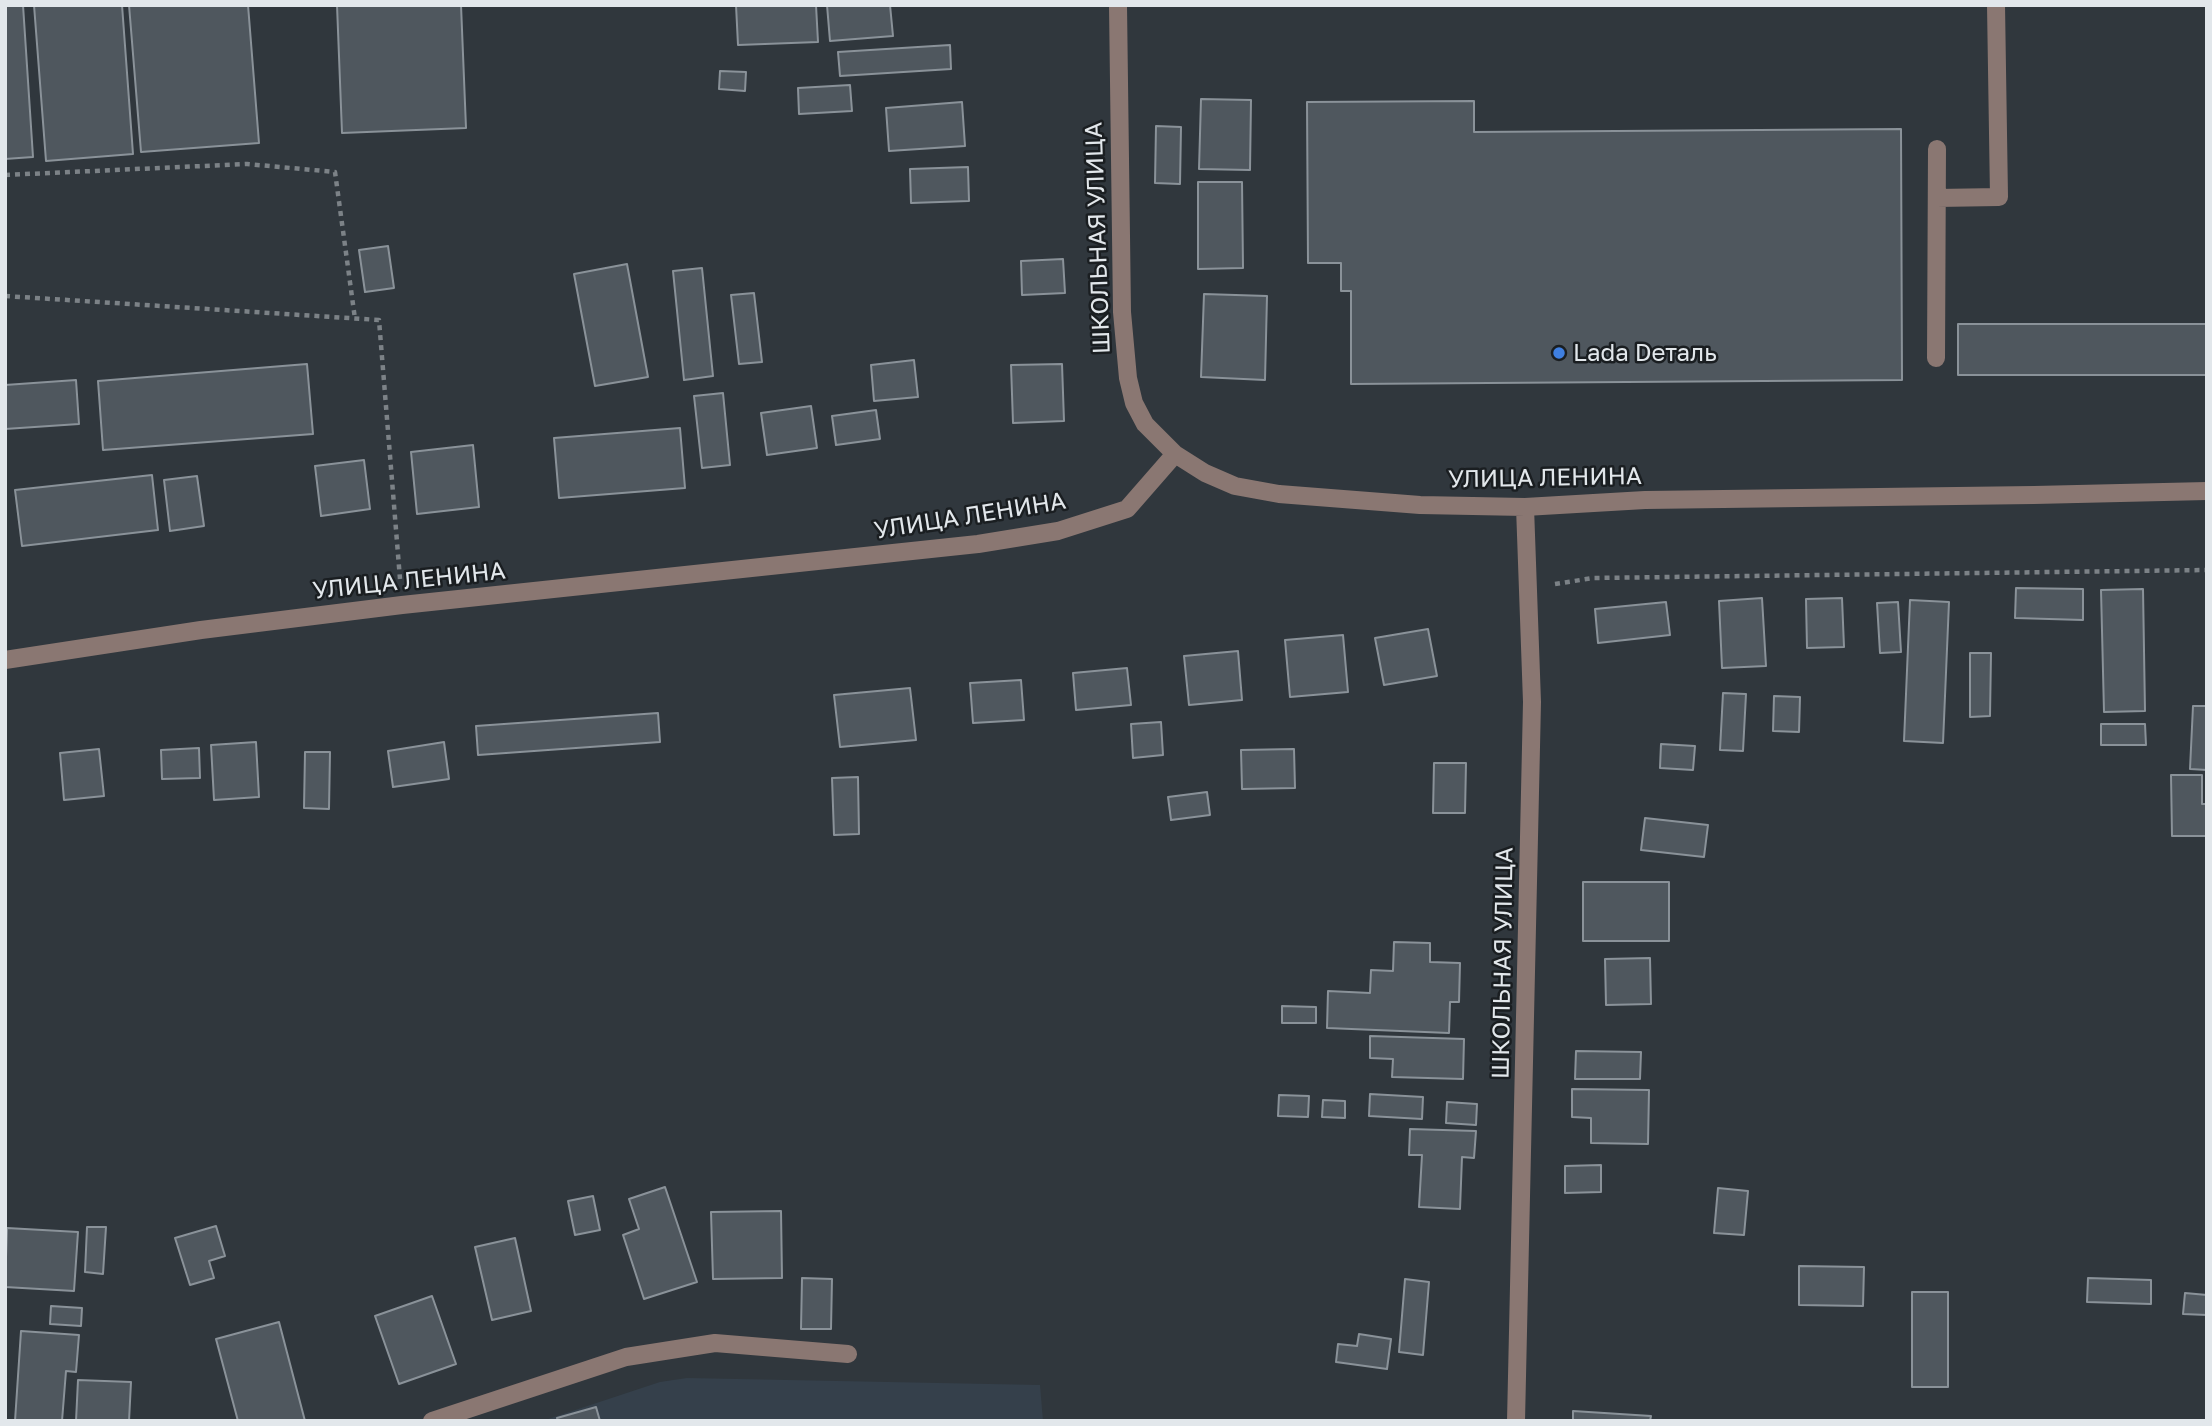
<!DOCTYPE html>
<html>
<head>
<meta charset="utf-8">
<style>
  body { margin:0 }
  #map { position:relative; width:2212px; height:1426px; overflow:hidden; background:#30373d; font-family:"Golos Text",sans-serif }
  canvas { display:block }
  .frame { position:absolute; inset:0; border:7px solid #e2e7eb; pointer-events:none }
</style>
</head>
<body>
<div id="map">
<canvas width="2212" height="1426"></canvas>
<div class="frame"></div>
</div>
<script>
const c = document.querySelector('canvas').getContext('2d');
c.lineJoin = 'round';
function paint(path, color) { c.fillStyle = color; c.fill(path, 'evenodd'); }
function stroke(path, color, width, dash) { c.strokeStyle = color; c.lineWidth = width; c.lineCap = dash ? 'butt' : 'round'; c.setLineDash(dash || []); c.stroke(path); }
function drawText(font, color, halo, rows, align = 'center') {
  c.font = font + ' "Golos Text",sans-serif'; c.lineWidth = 5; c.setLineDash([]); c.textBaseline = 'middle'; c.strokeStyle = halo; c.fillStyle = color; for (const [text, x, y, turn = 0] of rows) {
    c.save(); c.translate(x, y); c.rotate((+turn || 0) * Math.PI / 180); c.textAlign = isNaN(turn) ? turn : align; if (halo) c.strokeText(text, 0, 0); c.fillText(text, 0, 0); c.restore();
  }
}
paint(new Path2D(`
  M 687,1378 L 1040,1385 L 1043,1421 L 542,1421 L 660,1382 Z`), '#35404b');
const building = new Path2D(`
  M 5,5 L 23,5 L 33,157 L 5,159 Z
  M 34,5 L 122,5 L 133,154 L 46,161 Z
  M 129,5 L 248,5 L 259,143 L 141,152 Z
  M 337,5 L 461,5 L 466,128 L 342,133 Z
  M 736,5 L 816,5 L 818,42 L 738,45 Z
  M 827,5 L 890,5 L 893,36 L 830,41 Z
  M 950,45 L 951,69 L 840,76 L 838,52 Z
  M 720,71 L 746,72 L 745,91 L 719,89 Z
  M 850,85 L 852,111 L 799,114 L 798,88 Z
  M 1201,99 L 1251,100 L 1250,170 L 1199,169 Z
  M 1474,101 L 1474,132 L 1901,129 L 1902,380 L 1351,384 L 1351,291 L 1341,291 L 1341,263 L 1308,263 L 1307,102 Z
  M 962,102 L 965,146 L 889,151 L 886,108 Z
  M 1156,126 L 1181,127 L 1180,184 L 1155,183 Z
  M 968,167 L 969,201 L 911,203 L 910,169 Z
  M 1198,182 L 1242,182 L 1243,268 L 1198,269 Z
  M 388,246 L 394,288 L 365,292 L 359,250 Z
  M 1063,259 L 1065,293 L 1022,295 L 1021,261 Z
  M 627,264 L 648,377 L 595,386 L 574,274 Z
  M 702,268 L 713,376 L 684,380 L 673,271 Z
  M 754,293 L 762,362 L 739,364 L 731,295 Z
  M 1204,294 L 1267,296 L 1265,380 L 1201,377 Z
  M 1958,324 L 2207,324 L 2207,375 L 1958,375 Z
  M 914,360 L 918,397 L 874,401 L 871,365 Z
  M 307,364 L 313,434 L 103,450 L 98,381 Z
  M 1062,364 L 1064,421 L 1013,423 L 1011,365 Z
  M 76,380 L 79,424 L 5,429 L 5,385 Z
  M 723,393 L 730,465 L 702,468 L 694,396 Z
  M 811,406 L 817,448 L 767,455 L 761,413 Z
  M 876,410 L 880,439 L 836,445 L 832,416 Z
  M 680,428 L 685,488 L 559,498 L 554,438 Z
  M 473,445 L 479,507 L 417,514 L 411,452 Z
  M 364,460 L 370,509 L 321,516 L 315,466 Z
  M 152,475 L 158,530 L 22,546 L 15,490 Z
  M 197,476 L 204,526 L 170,531 L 164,480 Z
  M 2016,588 L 2083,589 L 2083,620 L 2015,618 Z
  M 2143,589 L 2145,711 L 2104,712 L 2101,590 Z
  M 1762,598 L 1766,666 L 1722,668 L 1719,601 Z
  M 1842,598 L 1844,647 L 1807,648 L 1806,599 Z
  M 1910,600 L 1949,602 L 1943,743 L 1904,741 Z
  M 1666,602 L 1670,635 L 1598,643 L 1595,609 Z
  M 1898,602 L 1901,652 L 1880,653 L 1877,603 Z
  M 1428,629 L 1437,676 L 1384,685 L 1375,638 Z
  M 1343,635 L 1348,692 L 1290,697 L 1285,640 Z
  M 1238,651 L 1242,700 L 1189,705 L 1184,656 Z
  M 1970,653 L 1991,653 L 1990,716 L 1970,717 Z
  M 1127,668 L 1131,705 L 1076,710 L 1073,673 Z
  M 1021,680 L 1024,720 L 973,723 L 970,683 Z
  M 910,688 L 916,740 L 840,747 L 834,695 Z
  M 1723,693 L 1746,694 L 1743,751 L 1720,750 Z
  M 1774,696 L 1800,697 L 1799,732 L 1773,731 Z
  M 2193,706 L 2207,706 L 2207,770 L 2190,769 Z
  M 658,713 L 660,742 L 478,755 L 476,726 Z
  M 1161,722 L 1163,755 L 1133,758 L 1131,724 Z
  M 2101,724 L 2145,724 L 2146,745 L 2101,745 Z
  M 256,742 L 259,797 L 214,800 L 211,745 Z
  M 444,742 L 449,779 L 393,787 L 388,751 Z
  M 1661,744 L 1695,746 L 1693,770 L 1660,768 Z
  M 199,748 L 200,778 L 162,779 L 161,750 Z
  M 99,749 L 104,796 L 64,800 L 60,753 Z
  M 1294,749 L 1295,788 L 1242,789 L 1241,750 Z
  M 305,752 L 330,752 L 329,809 L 304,808 Z
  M 1434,763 L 1466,763 L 1465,813 L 1433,813 Z
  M 2171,775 L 2202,775 L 2202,804 L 2207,804 L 2207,836 L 2172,836 Z
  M 858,777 L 859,834 L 834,835 L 832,778 Z
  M 1207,792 L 1210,815 L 1171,820 L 1168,797 Z
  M 1645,818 L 1708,825 L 1704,857 L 1641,850 Z
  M 1583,882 L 1669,882 L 1669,941 L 1583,941 Z
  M 1394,942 L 1430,943 L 1430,962 L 1460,963 L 1459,1002 L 1450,1002 L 1449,1033 L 1327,1028 L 1328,991 L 1370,993 L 1371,970 L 1393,971 Z
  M 1650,958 L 1651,1004 L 1606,1005 L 1605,959 Z
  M 1282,1006 L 1316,1007 L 1316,1023 L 1282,1023 Z
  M 1370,1036 L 1464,1039 L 1463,1079 L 1392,1077 L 1393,1059 L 1370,1058 Z
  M 1576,1051 L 1641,1052 L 1640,1079 L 1575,1079 Z
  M 1572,1089 L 1649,1090 L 1648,1144 L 1591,1143 L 1591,1118 L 1572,1117 Z
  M 1370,1094 L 1423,1097 L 1422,1119 L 1369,1116 Z
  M 1279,1095 L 1309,1096 L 1308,1117 L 1278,1116 Z
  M 1323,1100 L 1345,1101 L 1345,1118 L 1322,1117 Z
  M 1447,1102 L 1477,1104 L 1476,1125 L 1446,1123 Z
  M 1410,1129 L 1476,1131 L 1474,1158 L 1462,1157 L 1460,1209 L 1419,1207 L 1422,1155 L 1409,1155 Z
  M 1601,1165 L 1601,1192 L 1565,1193 L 1565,1166 Z
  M 665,1187 L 697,1282 L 644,1299 L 623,1235 L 639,1229 L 629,1199 Z
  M 1718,1188 L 1748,1191 L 1744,1235 L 1714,1233 Z
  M 593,1196 L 600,1230 L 575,1235 L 568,1201 Z
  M 781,1211 L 782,1278 L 713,1279 L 711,1212 Z
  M 216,1226 L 225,1256 L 209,1261 L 214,1278 L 190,1285 L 175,1238 Z
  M 87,1227 L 106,1227 L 103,1274 L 85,1272 Z
  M 7,1228 L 78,1232 L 74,1291 L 5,1287 Z
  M 515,1238 L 531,1311 L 492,1320 L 475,1247 Z
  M 1799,1266 L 1864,1267 L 1863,1306 L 1799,1305 Z
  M 802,1278 L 832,1279 L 831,1329 L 801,1329 Z
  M 2088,1278 L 2151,1280 L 2151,1304 L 2087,1302 Z
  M 1405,1279 L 1429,1282 L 1423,1355 L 1399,1352 Z
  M 1912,1292 L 1948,1292 L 1948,1387 L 1912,1387 Z
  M 2185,1293 L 2207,1295 L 2207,1315 L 2183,1314 Z
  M 432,1296 L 456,1364 L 399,1384 L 375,1316 Z
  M 51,1306 L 82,1308 L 81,1326 L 50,1324 Z
  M 279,1322 L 305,1421 L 238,1421 L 216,1339 Z
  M 21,1331 L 79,1335 L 76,1372 L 66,1371 L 62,1421 L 15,1421 Z
  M 1359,1334 L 1391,1339 L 1387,1369 L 1336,1362 L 1338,1344 L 1357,1346 Z
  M 78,1380 L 131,1382 L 129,1421 L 76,1421 Z
  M 596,1407 L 600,1421 L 558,1421 L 557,1418 Z
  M 1573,1411 L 1651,1416 L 1650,1421 L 1573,1421 Z`);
paint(building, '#4f575e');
stroke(building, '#8a9299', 2);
stroke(new Path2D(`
  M 5,175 L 247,164 L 335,172 L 355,319
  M 5,296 L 379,320 L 400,579
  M 1555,584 L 1593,578 L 2207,570`), '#7c8287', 4.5, [5, 5]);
stroke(new Path2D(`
  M 1118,5 L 1122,312 L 1128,378 L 1134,403 L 1145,424 L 1175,454 L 1205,473 L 1235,486 L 1279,494 L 1420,505 L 1525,507 L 1645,500 L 2034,495 L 2207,491
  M 1937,198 L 1999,197 L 1996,5
  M 1936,358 L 1937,149
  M 5,660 L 201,630 L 402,605 L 978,544 L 1058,531 L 1127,509 L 1175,454
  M 432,1421 L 626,1357 L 715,1343 L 848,1354
  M 1516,1421 L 1532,702 L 1525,507`), '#8a7772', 18);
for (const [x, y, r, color] of [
  [1559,353,7,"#3f7fe0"]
]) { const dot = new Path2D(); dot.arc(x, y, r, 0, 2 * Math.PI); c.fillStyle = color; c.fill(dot); stroke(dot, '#1a1e21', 2.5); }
drawText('24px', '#e2e7eb', '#1a1e21', [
  ["ШКОЛЬНАЯ УЛИЦА",1098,238,-92],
  ["УЛИЦА ЛЕНИНА",1545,478,-1],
  ["УЛИЦА ЛЕНИНА",970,516,-9],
  ["УЛИЦА ЛЕНИНА",409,581,-6],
  ["ШКОЛЬНАЯ УЛИЦА",1503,963,-89]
]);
drawText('24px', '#e2e7eb', '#1a1e21', [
  ["Lada Dеталь",1573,353]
], 'left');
</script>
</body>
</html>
